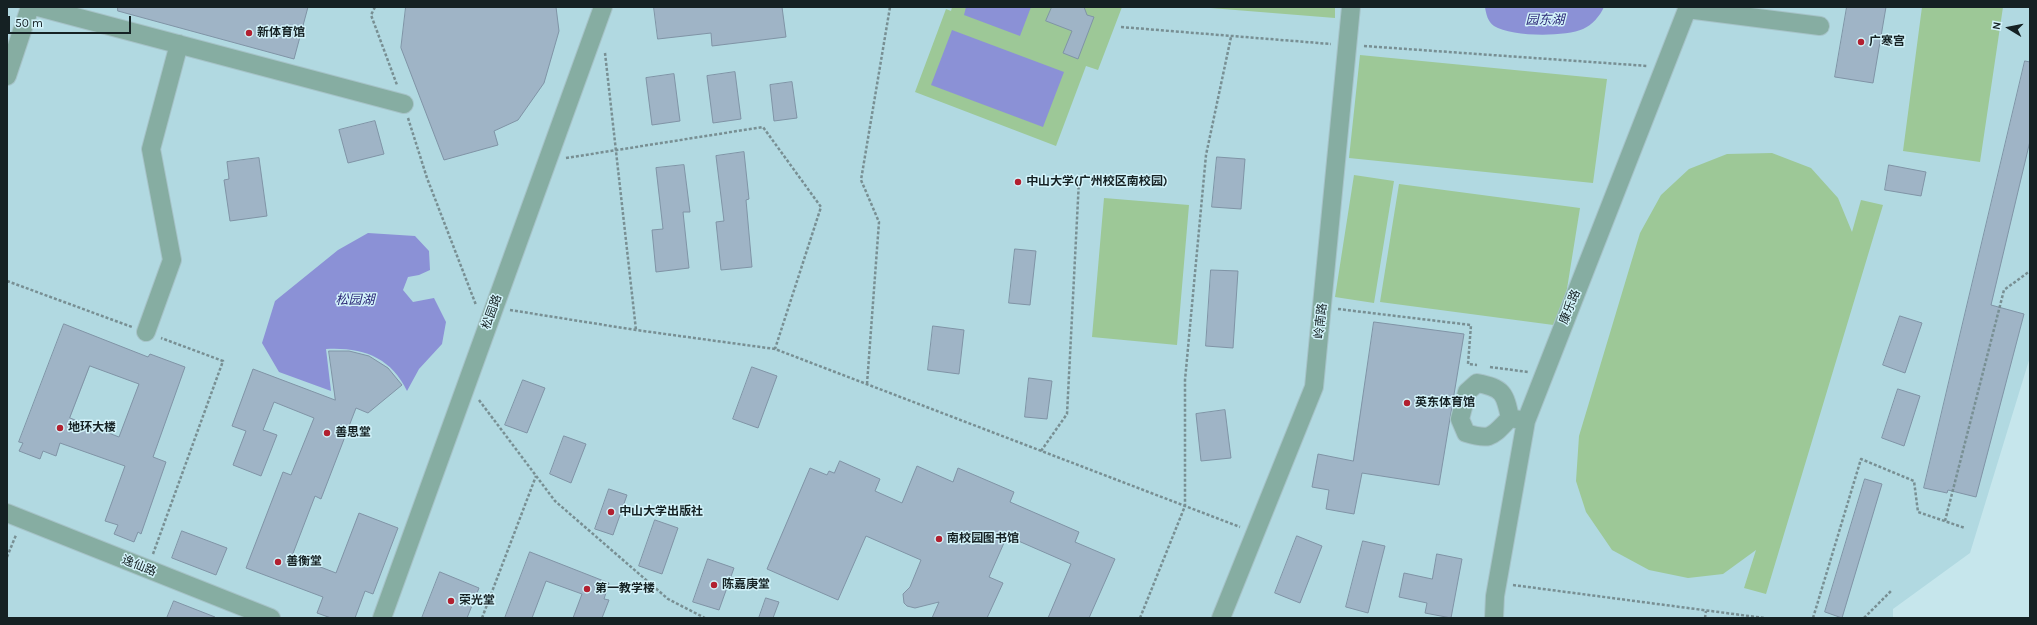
<!DOCTYPE html>
<html>
<head>
<meta charset="utf-8">
<style>
  body { margin:0 }
  #map { position:relative; width:2037px; height:625px; overflow:hidden; background:#c6e6ec; font-family:Karla,sans-serif }
  canvas { display:block }
  .frame { position:absolute; inset:0; border:8px solid #152123; pointer-events:none }
  .north { position:absolute; left:1989px; top:8px; width:40px; height:40px; -webkit-text-stroke:3px #d3f3fa; paint-order:stroke; rotate:280deg; font-size:11px; font-weight:700; line-height:16px; text-align:center; color:#152123 }
  .north::after { content:''; display:block; margin:auto; width:14px; height:18px; background:#152123; clip-path:polygon(50% 0,100% 100%,50% 72%,0 100%) }
  .scale { position:absolute; left:8px; top:16px; width:123px; height:18px; box-sizing:border-box; border:2px solid #152123; border-top:0; padding-left:5px; font-size:12px; line-height:14px; white-space:nowrap; color:#152123; -webkit-text-stroke:3px #d3f3fa; paint-order:stroke }
</style>
</head>
<body>
<div id="map">
<canvas width="2037" height="625"></canvas>
<div class="frame"></div>
<div class="north">N</div>
<div class="scale">50 m</div>
</div>
<script>
const c = document.querySelector('canvas').getContext('2d');
c.lineJoin = 'round';
function paint(path, color) { c.fillStyle = color; c.fill(path, 'evenodd'); }
function stroke(path, color, width, dash) { c.strokeStyle = color; c.lineWidth = width; c.lineCap = dash ? 'butt' : 'round'; c.setLineDash(dash || []); c.stroke(path); }
function drawText(font, color, halo, rows, align = 'center') {
  c.font = font + ' Karla,"Noto Sans SC",sans-serif'; c.lineWidth = 3; c.setLineDash([]); c.textBaseline = 'middle'; c.strokeStyle = halo; c.fillStyle = color; for (const [text, x, y, turn = 0] of rows) {
    c.save(); c.translate(x, y); c.rotate((+turn || 0) * Math.PI / 180); c.textAlign = isNaN(turn) ? turn : align; if (halo) c.strokeText(text, 0, 0); c.fillText(text, 0, 0); c.restore();
  }
}
paint(new Path2D(`
  M 7,7 L 2030,7 L 2030,357 L 1970,553 L 1893,609 L 1893,618 L 7,618 Z`), '#b1d9e1');
paint(new Path2D(`
  M 952,7 L 1122,7 L 1098,70 L 1086,66 L 1056,146 L 915,92 L 946,9 L 951,11 Z
  M 1198,7 L 1335,7 L 1335,18 Z
  M 1922,7 L 2003,7 L 1980,162 L 1903,151 Z
  M 1360,55 L 1607,79 L 1593,183 L 1349,158 Z
  M 1772,153 L 1811,168 L 1838,198 L 1852,232 L 1861,200 L 1883,205 L 1766,594 L 1744,588 L 1756,550 L 1723,574 L 1688,578 L 1649,570 L 1612,550 L 1586,512 L 1576,481 L 1579,436 L 1640,233 L 1661,195 L 1689,169 L 1727,154 Z
  M 1354,175 L 1394,181 L 1374,303 L 1335,297 Z
  M 1399,184 L 1580,208 L 1561,326 L 1380,302 Z
  M 1104,198 L 1189,205 L 1177,345 L 1092,337 Z`), '#9dc897');
paint(new Path2D(`
  M 966,7 L 1031,7 L 1020,36 L 964,15 Z
  M 1485,7 L 1604,7 C 1600,16 1592,25 1583,29 C 1565,37 1511,37 1494,26 C 1488,22 1486,14 1485,7 Z
  M 952,30 L 1064,72 L 1043,127 L 931,85 Z
  M 368,233 L 415,236 L 429,251 L 430,270 L 419,275 L 408,277 L 403,290 L 413,302 L 434,298 L 446,322 L 442,344 L 419,369 L 407,391 C 391,357 362,347 326,349 L 331,391 L 279,372 L 262,343 L 275,301 L 338,250 Z`), '#8b91d6');
const building = new Path2D(`
  M 118,7 L 308,7 L 294,59 L 118,11 Z
  M 406,7 L 556,7 L 559,31 L 544,83 L 518,120 L 494,131 L 498,145 L 444,160 L 401,48 Z
  M 654,7 L 782,7 L 786,37 L 712,46 L 711,33 L 658,39 Z
  M 1052,7 L 1084,7 L 1087,15 L 1094,17 L 1078,59 L 1063,53 L 1072,31 L 1046,21 Z
  M 1847,7 L 1886,7 L 1873,83 L 1835,77 Z
  M 2025,61 L 2030,62 L 2030,141 L 1991,305 L 2024,314 L 1976,497 L 1948,490 L 1947,493 L 1924,488 Z
  M 735,72 L 741,119 L 713,123 L 707,76 Z
  M 674,74 L 680,121 L 652,125 L 646,78 Z
  M 792,82 L 797,118 L 774,121 L 770,85 Z
  M 375,121 L 384,154 L 348,163 L 339,130 Z
  M 744,152 L 749,199 L 746,200 L 752,267 L 721,270 L 716,222 L 724,221 L 716,156 Z
  M 1217,157 L 1245,159 L 1241,209 L 1212,207 Z
  M 259,158 L 267,216 L 230,221 L 224,180 L 229,179 L 227,162 Z
  M 684,165 L 690,212 L 683,212 L 689,268 L 656,272 L 652,230 L 663,229 L 656,168 Z
  M 1889,165 L 1926,172 L 1921,196 L 1885,190 Z
  M 1015,249 L 1036,251 L 1030,305 L 1009,303 Z
  M 1211,270 L 1238,271 L 1233,348 L 1206,346 Z
  M 1900,316 L 1922,323 L 1905,373 L 1883,365 Z
  M 1374,322 L 1464,334 L 1439,485 L 1362,473 L 1354,514 L 1326,509 L 1329,490 L 1312,487 L 1318,454 L 1353,461 Z
  M 64,324 L 148,357 L 150,354 L 185,367 L 153,457 L 166,462 L 141,534 L 138,532 L 134,542 L 114,534 L 118,525 L 105,521 L 125,466 L 60,443 L 56,456 L 43,451 L 40,459 L 19,451 L 23,443 L 19,442 ZM 90,366 L 139,384 L 119,437 L 70,418 Z
  M 933,326 L 964,330 L 959,374 L 928,370 Z
  M 329,351 L 349,351 L 369,356 L 388,368 L 402,385 L 368,413 L 356,408 L 321,499 L 315,496 L 292,556 L 336,573 L 359,513 L 398,528 L 373,594 L 365,591 L 355,618 L 331,618 L 317,613 L 323,597 L 246,568 L 283,472 L 291,475 L 314,418 L 274,402 L 263,430 L 277,435 L 261,476 L 233,465 L 246,431 L 232,426 L 253,369 L 335,400 Z
  M 752,367 L 777,376 L 758,428 L 733,419 Z
  M 1029,378 L 1052,381 L 1047,419 L 1025,417 Z
  M 523,380 L 545,388 L 527,433 L 505,425 Z
  M 1898,389 L 1920,396 L 1904,446 L 1882,438 Z
  M 1225,410 L 1231,458 L 1201,461 L 1196,414 Z
  M 564,436 L 586,444 L 571,483 L 550,474 Z
  M 840,461 L 880,479 L 875,491 L 902,503 L 917,466 L 953,482 L 958,468 L 1014,492 L 1010,502 L 1079,532 L 1075,542 L 1115,559 L 1089,618 L 1048,618 L 1071,564 L 1007,536 L 989,577 L 1003,583 L 987,618 L 932,618 L 939,602 L 915,608 L 907,606 L 904,603 L 903,594 L 910,587 L 921,560 L 866,536 L 838,600 L 767,569 L 810,468 L 827,475 L 829,471 L 834,473 Z
  M 1865,479 L 1882,484 L 1842,618 L 1825,612 Z
  M 609,489 L 627,495 L 613,535 L 595,529 Z
  M 655,520 L 678,528 L 662,574 L 639,566 Z
  M 182,531 L 227,548 L 216,575 L 172,558 Z
  M 1297,536 L 1322,546 L 1300,603 L 1275,593 Z
  M 1363,541 L 1385,546 L 1368,613 L 1346,607 Z
  M 530,552 L 609,583 L 604,599 L 609,600 L 602,618 L 573,618 L 582,594 L 546,581 L 532,618 L 505,618 Z
  M 1437,554 L 1462,559 L 1451,618 L 1425,613 L 1427,603 L 1399,597 L 1404,573 L 1432,579 Z
  M 708,559 L 734,568 L 719,610 L 693,602 Z
  M 440,572 L 479,588 L 467,618 L 422,618 Z
  M 766,598 L 779,602 L 773,618 L 759,618 Z
  M 174,601 L 215,617 L 215,618 L 167,618 Z`);
paint(building, '#9fb4c6');
stroke(building, '#8094a6', 1);
const minor = new Path2D(`
  M 38,7 L 404,104
  M 1687,9 L 1820,26
  M 7,76 L 30,7
  M 146,332 L 172,260 L 151,149 L 179,44
  M 1510,418 C 1492,436 1492,441 1466,433 L 1460,419 L 1467,392 L 1477,383 C 1503,388 1505,393 1510,418 L 1526,421
  M 7,513 L 271,618
  M 382,618 L 603,7
  M 1221,618 L 1314,387 L 1351,7
  M 1494,618 L 1495,596 L 1526,421 L 1688,7`);
stroke(minor, '#a6c3c8', 20);
stroke(new Path2D(`
  M 375,7 L 371,15 L 397,85
  M 1121,27 L 1331,44
  M 1364,46 L 1648,66
  M 605,53 L 636,330
  M 408,118 L 427,178 L 476,305
  M 566,158 L 763,127 L 821,207 L 775,349
  M 7,281 L 132,327
  M 1338,309 L 1471,325 L 1468,364 L 1477,365
  M 510,310 L 636,330 L 775,349 L 1240,527
  M 1490,367 L 1528,372
  M 867,384 L 879,222 L 861,180 L 890,7
  M 479,400 L 555,501 L 668,599 L 705,618
  M 1041,451 L 1067,414 L 1079,180
  M 1945,521 L 2004,290 L 2030,271
  M 153,554 L 223,361 L 161,338
  M 7,557 L 16,535
  M 1513,585 L 1764,618
  M 482,618 L 536,476
  M 1140,618 L 1185,506 L 1185,380 L 1206,155 L 1231,37
  M 1705,618 L 1706,611
  M 1813,618 L 1861,459 L 1914,481 L 1918,512 L 1965,528
  M 1864,618 L 1891,591`), '#788f93', 2.5, [3, 2]);
stroke(minor, '#86ada2', 18);
for (const [x, y, r, color] of [
  [249,33,4,"#b22030"],
  [1861,42,4,"#b22030"],
  [1018,182,4,"#b22030"],
  [1407,403,4,"#b22030"],
  [60,428,4,"#b22030"],
  [327,433,4,"#b22030"],
  [611,512,4,"#b22030"],
  [939,539,4,"#b22030"],
  [278,562,4,"#b22030"],
  [714,585,4,"#b22030"],
  [587,589,4,"#b22030"],
  [451,601,4,"#b22030"]
]) { const dot = new Path2D(); dot.arc(x, y, r, 0, 2 * Math.PI); c.fillStyle = color; c.fill(dot); stroke(dot, '#d3f3fa', 1.5); }
drawText('bold 12px', '#152123', '#d3f3fa', [
  ["新体育馆",257,33],
  ["广寒宫",1869,42],
  ["中山大学(广州校区南校园)",1026,182],
  ["英东体育馆",1415,403],
  ["地环大楼",68,428],
  ["善思堂",335,433],
  ["中山大学出版社",619,512],
  ["南校园图书馆",947,539],
  ["善衡堂",286,562],
  ["陈嘉庚堂",722,585],
  ["第一教学楼",595,589],
  ["荣光堂",459,601]
], 'left');
drawText('12px', '#152123', '#d3f3fa', [
  ["康乐路",1570,307,-68],
  ["松园路",492,312,-70],
  ["岭南路",1321,321,-84],
  ["逸仙路",139,566,22]
]);
drawText('italic 13px', '#2d2978', '#d3f3fa', [
  ["园东湖",1545,20],
  ["松园湖",355,300]
]);
</script>
</body>
</html>
